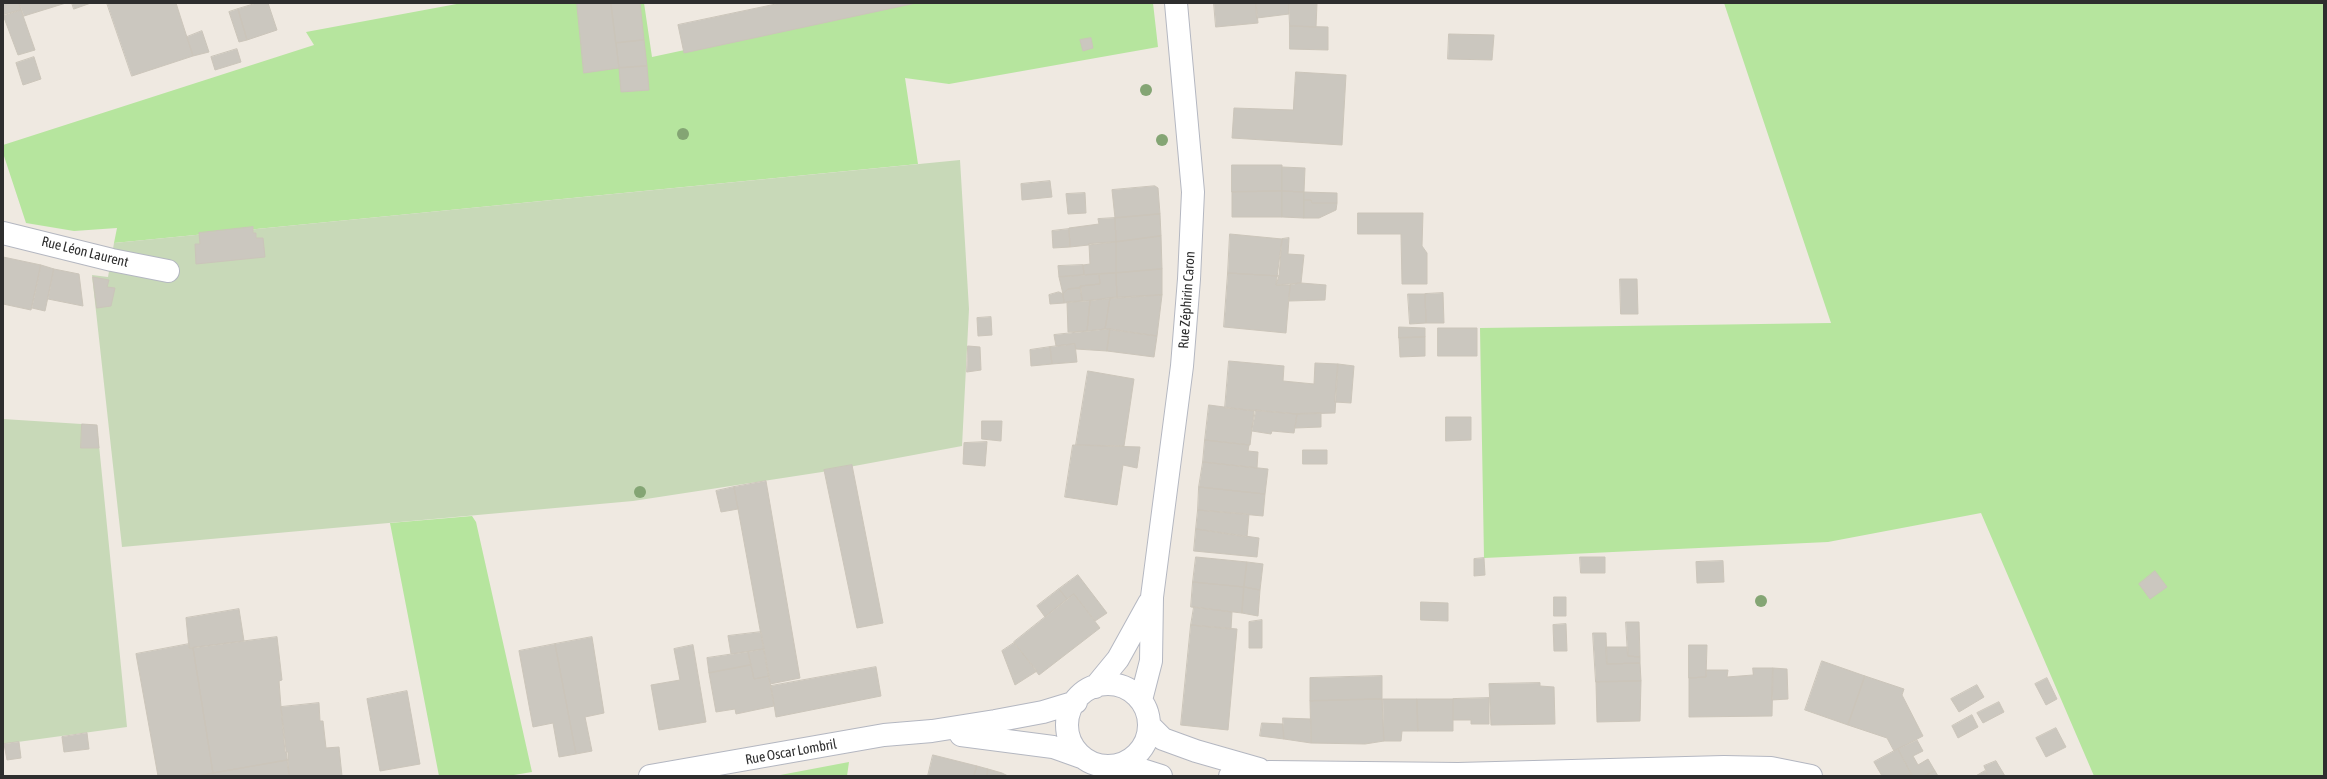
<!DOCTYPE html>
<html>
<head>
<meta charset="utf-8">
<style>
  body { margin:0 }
  #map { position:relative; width:2327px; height:779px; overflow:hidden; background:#efe9e1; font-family:"Asap Condensed",sans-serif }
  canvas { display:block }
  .frame { position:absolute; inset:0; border:4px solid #2e2e2e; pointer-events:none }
</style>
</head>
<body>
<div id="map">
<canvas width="2327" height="779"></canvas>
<div class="frame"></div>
</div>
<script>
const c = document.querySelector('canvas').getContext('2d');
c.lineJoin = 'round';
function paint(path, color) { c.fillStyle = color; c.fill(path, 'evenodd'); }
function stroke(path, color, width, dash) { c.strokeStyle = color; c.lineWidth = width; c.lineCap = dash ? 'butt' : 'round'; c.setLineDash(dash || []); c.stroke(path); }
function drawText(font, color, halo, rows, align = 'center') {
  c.font = font + ' "Asap Condensed",sans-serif'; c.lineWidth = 4; c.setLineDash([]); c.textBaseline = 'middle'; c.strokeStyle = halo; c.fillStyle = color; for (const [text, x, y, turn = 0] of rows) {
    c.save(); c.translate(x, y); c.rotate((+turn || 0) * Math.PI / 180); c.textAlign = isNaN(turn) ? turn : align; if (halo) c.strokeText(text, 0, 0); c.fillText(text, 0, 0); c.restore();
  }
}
paint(new Path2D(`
  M 462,3 L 644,3 L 652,57 L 904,3 L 1153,3 L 1158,47 L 949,84 L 905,78 L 918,164 L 114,243 L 117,228 L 74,231 L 26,223 L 3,153 L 3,145 L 314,45 L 306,32 Z
  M 1724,3 L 2324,3 L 2324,776 L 2094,776 L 1981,513 L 1828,542 L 1484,558 L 1480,328 L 1831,323 Z
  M 472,516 L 476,522 L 532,772 L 508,776 L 439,776 L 390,523 Z
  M 849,762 L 847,776 L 775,776 Z`), '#b6e59e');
paint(new Path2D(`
  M 960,160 L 969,309 L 962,446 L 822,472 L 633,501 L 122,547 L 92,275 L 108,277 L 114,243 Z
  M 3,419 L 97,425 L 127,727 L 3,744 Z`), '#c8d9b8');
const building = new Path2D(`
  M 3,3 L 19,3 L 21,10 L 3,16 Z
  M 19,3 L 66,3 L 24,16 Z
  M 72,3 L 91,3 L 74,9 Z
  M 107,3 L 176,3 L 193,56 L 132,76 Z
  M 257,3 L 268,3 L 277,30 L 247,40 L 238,9 Z
  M 577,3 L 611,3 L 619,68 L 584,73 Z
  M 611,3 L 640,3 L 644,40 L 616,43 Z
  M 781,3 L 916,3 L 684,53 L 678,25 Z
  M 1214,3 L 1256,3 L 1258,23 L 1216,27 Z
  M 1256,3 L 1289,3 L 1289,14 L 1257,18 Z
  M 1289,3 L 1317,3 L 1316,27 L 1290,26 Z
  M 238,9 L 247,40 L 239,42 L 229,12 Z
  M 21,10 L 35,50 L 18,55 L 3,15 Z
  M 1290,26 L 1328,27 L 1328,50 L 1290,49 Z
  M 202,31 L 209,52 L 193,56 L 187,37 Z
  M 1449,34 L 1494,35 L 1492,60 L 1448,59 Z
  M 1091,38 L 1093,48 L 1083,51 L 1080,40 Z
  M 644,40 L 647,66 L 619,68 L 616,43 Z
  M 237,49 L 241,62 L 215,70 L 211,57 Z
  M 34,57 L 41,79 L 23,85 L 16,63 Z
  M 647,66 L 649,90 L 621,92 L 619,68 Z
  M 1296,72 L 1346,75 L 1342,145 L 1232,138 L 1234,108 L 1293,110 Z
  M 1232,165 L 1282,165 L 1282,191 L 1232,192 Z
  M 1282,167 L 1305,168 L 1304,192 L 1282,191 Z
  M 1050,181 L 1052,197 L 1022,200 L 1021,184 Z
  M 1155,186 L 1158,188 L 1160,214 L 1115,218 L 1112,190 Z
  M 1282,191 L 1282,217 L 1232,217 L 1232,192 Z
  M 1282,191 L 1304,192 L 1304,218 L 1282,217 Z
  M 1304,192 L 1337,193 L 1337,203 L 1312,203 L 1311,200 L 1304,200 Z
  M 1085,193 L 1086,213 L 1068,214 L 1066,194 Z
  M 1304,200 L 1311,200 L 1312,203 L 1337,203 L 1336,210 L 1319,218 L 1304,218 Z
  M 1358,213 L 1423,213 L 1422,246 L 1427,253 L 1427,284 L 1402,284 L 1401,234 L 1358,234 Z
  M 1160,214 L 1161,236 L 1116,242 L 1115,218 Z
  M 1115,218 L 1116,242 L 1070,247 L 1069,228 L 1099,224 L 1098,219 Z
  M 253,227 L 253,233 L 256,233 L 256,238 L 263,238 L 265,257 L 196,264 L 195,244 L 200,244 L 199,233 Z
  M 1069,229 L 1070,247 L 1053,248 L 1052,231 Z
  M 1230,234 L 1282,239 L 1279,276 L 1228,273 Z
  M 1161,236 L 1162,269 L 1116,273 L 1116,242 Z
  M 1289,238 L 1288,254 L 1304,255 L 1301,283 L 1276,285 L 1282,239 Z
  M 1116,242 L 1116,273 L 1084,275 L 1083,265 L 1090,264 L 1089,244 Z
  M 3,257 L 41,265 L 31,310 L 3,304 Z
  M 41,265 L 54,269 L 45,311 L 32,308 Z
  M 1083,265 L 1084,275 L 1059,277 L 1058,266 Z
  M 54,269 L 79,274 L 83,306 L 48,299 Z
  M 1162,269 L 1162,295 L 1117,298 L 1116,273 Z
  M 1116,273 L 1117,298 L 1082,301 L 1080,286 L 1100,284 L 1099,274 Z
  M 1228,273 L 1279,276 L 1276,285 L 1290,285 L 1286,333 L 1224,327 Z
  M 1099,274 L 1100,284 L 1080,286 L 1081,288 L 1068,289 L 1063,294 L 1059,277 Z
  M 93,277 L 109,280 L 107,287 L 115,288 L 111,306 L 97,308 Z
  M 1620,279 L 1637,279 L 1638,314 L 1621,314 Z
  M 1301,283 L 1326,285 L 1325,300 L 1289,301 L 1290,285 Z
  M 1081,288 L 1082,301 L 1064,303 L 1063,294 L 1068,289 Z
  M 1059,292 L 1063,294 L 1064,303 L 1050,304 L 1049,295 Z
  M 1443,293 L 1444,323 L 1426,323 L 1425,294 Z
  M 1408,294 L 1425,294 L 1426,323 L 1410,324 Z
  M 1162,295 L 1157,336 L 1105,329 L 1110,298 Z
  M 1110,298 L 1105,329 L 1087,331 L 1090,301 Z
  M 1090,301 L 1087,331 L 1068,332 L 1067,302 Z
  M 991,317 L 992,335 L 978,336 L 977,318 Z
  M 1399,327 L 1425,328 L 1425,337 L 1399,338 Z
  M 1438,328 L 1477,328 L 1477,356 L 1438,356 Z
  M 1110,329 L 1107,351 L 1076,349 L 1075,344 L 1056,346 L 1054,335 Z
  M 1110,329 L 1157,336 L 1154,357 L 1107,351 Z
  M 1425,337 L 1425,356 L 1400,357 L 1399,338 Z
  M 1075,344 L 1077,362 L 1052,364 L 1050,347 Z
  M 968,346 L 980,347 L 981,370 L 967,372 Z
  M 1050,347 L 1052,364 L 1031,366 L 1030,350 Z
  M 1229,361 L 1284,366 L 1283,381 L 1314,384 L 1315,363 L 1338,364 L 1335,413 L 1297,414 L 1225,408 Z
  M 1338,364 L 1354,366 L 1351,403 L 1335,402 Z
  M 1088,371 L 1134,379 L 1124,446 L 1076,445 Z
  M 1209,405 L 1254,411 L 1250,445 L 1205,440 Z
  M 1256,410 L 1297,414 L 1294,433 L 1272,431 L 1271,434 L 1252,431 Z
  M 1321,413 L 1321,427 L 1295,428 L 1297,414 Z
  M 1446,417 L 1471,417 L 1471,440 L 1446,441 Z
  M 982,421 L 1002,421 L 1001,441 L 982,439 Z
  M 82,424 L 97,425 L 99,448 L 81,448 Z
  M 1205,440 L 1249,445 L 1248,451 L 1258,452 L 1257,468 L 1203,462 Z
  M 987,442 L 985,466 L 963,464 L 964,443 Z
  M 1073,445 L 1140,447 L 1137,468 L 1123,465 L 1117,505 L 1065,497 Z
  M 1303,450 L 1327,450 L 1327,464 L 1303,464 Z
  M 1203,462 L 1268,469 L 1265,494 L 1199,487 Z
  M 852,465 L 883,623 L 857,628 L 824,470 Z
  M 766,481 L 800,678 L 770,684 L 734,487 Z
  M 734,487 L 738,509 L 721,512 L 716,491 Z
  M 1199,487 L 1265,494 L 1263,516 L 1198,510 Z
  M 1198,510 L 1249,514 L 1247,537 L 1196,529 Z
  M 1196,529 L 1259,538 L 1257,557 L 1194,551 Z
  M 1196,557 L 1247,562 L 1244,587 L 1193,582 Z
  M 1580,557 L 1605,557 L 1605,573 L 1581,573 Z
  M 1484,558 L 1485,575 L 1474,576 L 1474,559 Z
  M 1723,561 L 1724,582 L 1697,583 L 1696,562 Z
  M 1247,562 L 1263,564 L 1260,590 L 1244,587 Z
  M 2155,571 L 2167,587 L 2150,599 L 2139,584 Z
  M 1078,575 L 1107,613 L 1095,621 L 1074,594 L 1067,599 L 1059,589 Z
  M 1193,582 L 1244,587 L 1242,613 L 1191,607 Z
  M 1244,587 L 1260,590 L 1258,616 L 1242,613 Z
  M 1059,589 L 1067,599 L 1045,617 L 1037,606 Z
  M 1074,594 L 1100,628 L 1039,675 L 1014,642 Z
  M 1554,597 L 1566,597 L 1566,616 L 1554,616 Z
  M 1421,602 L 1448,603 L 1448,621 L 1421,620 Z
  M 1194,607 L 1232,612 L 1231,629 L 1191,625 Z
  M 239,609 L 244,641 L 189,648 L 186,618 Z
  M 1262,620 L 1262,648 L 1249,648 L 1249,622 Z
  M 1626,622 L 1639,622 L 1640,657 L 1628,656 Z
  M 1566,624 L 1567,651 L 1554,651 L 1553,625 Z
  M 1191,625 L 1237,629 L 1228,730 L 1181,725 Z
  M 761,632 L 764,649 L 731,654 L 728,636 Z
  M 1593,633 L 1606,633 L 1607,664 L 1640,663 L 1641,681 L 1596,682 Z
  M 277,637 L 282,680 L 279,681 L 281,707 L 285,752 L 288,752 L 288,760 L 213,773 L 193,648 Z
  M 592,637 L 604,713 L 585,717 L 592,751 L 576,754 L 555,644 Z
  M 1014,643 L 1037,671 L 1015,685 L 1002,651 Z
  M 189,644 L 189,648 L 193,648 L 213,773 L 198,776 L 158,776 L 136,654 Z
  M 555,644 L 576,754 L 559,757 L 553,723 L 533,727 L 519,651 Z
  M 693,645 L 706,722 L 659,730 L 651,685 L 680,680 L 674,649 Z
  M 1689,645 L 1707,645 L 1706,677 L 1689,678 Z
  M 1606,647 L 1628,647 L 1628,656 L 1640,657 L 1640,663 L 1607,664 Z
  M 764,649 L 769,676 L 754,679 L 748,652 Z
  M 748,652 L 751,665 L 709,673 L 707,658 Z
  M 1822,661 L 1865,676 L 1848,725 L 1805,710 Z
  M 751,665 L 754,679 L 769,676 L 774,706 L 736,714 L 735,709 L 716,712 L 709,673 Z
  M 876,667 L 881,696 L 776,717 L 771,686 Z
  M 1753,668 L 1773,668 L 1772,716 L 1689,717 L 1689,678 L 1706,677 L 1706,670 L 1728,670 L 1727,677 L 1753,675 Z
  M 1773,668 L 1787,669 L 1788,699 L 1772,700 Z
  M 1382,676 L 1382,699 L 1310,701 L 1310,678 Z
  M 1865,676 L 1904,689 L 1902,695 L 1923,736 L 1894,751 L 1887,738 L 1848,725 Z
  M 2047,678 L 2057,699 L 2046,705 L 2035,684 Z
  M 1641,681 L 1640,721 L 1597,722 L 1596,682 Z
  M 1540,683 L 1540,686 L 1554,687 L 1555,724 L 1491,725 L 1489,684 Z
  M 1977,685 L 1984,697 L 1959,712 L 1951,699 Z
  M 407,691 L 420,764 L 380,771 L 367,699 Z
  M 1489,698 L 1489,724 L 1471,724 L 1471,720 L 1453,720 L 1453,699 Z
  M 1382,699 L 1384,741 L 1365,744 L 1311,743 L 1310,701 Z
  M 1383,699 L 1417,699 L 1418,731 L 1402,731 L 1401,741 L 1384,741 Z
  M 1417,699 L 1453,699 L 1453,731 L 1418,731 Z
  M 1999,702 L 2004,712 L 1983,723 L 1977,713 Z
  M 319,703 L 320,721 L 323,721 L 326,748 L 339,747 L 342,776 L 289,776 L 281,707 Z
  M 1972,715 L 1978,727 L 1958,738 L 1952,726 Z
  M 1283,718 L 1311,719 L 1311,743 L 1284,739 Z
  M 1262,723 L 1283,724 L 1284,739 L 1260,736 Z
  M 2056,728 L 2066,747 L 2046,757 L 2036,738 Z
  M 87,733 L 89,749 L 64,752 L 62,737 Z
  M 1917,740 L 1923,751 L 1913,756 L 1918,765 L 1928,759 L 1935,771 L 1924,776 L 1912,776 L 1898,749 Z
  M 19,742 L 21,758 L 7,760 L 4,744 Z
  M 1898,749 L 1912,775 L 1882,776 L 1874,762 Z
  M 933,755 L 977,766 L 974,776 L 928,776 Z
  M 288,760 L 289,776 L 198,776 L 213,773 Z
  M 1996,761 L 2005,776 L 1988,776 L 1984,766 Z
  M 977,766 L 988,769 L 987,776 L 974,776 Z
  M 988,769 L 1002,773 L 1008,776 L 987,776 Z
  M 1935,771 L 1938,776 L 1924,776 Z
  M 1985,771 L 1988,776 L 1976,776 Z`);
paint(building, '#cbc7bf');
stroke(building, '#cbc5ba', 1);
const minor = new Path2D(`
  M 3,233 L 112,260 L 168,271
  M1067 725a41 41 0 1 1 82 0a41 41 0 1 1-82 0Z
  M 1095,687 L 1118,659 L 1149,603
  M 1141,700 L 1151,661 L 1152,597 L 1182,366 L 1189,279 L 1193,192 L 1176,3
  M 1149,725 L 1163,739 L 1196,751 L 1259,769
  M 961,735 L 1053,747 L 1081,757
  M 1123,764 L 1161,776
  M 650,776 L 884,735 L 932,731 L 995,721 L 1043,712 L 1076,702
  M 1230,776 L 1270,772 L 1458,774 L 1724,767 L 1771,768 L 1811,776`);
stroke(minor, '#b4b7c1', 24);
stroke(minor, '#fff', 22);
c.fillStyle = '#84a574';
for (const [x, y] of [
  [1146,90],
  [683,134],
  [1162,140],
  [640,492],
  [1761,601]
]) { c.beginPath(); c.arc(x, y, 6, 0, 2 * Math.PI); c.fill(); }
drawText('14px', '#2e2e2e', '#fff', [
  ["Rue Léon Laurent",85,252,14],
  ["Rue Zéphirin Caron",1187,300,-86],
  ["Rue Oscar Lombril",791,752,-10]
]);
</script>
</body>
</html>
